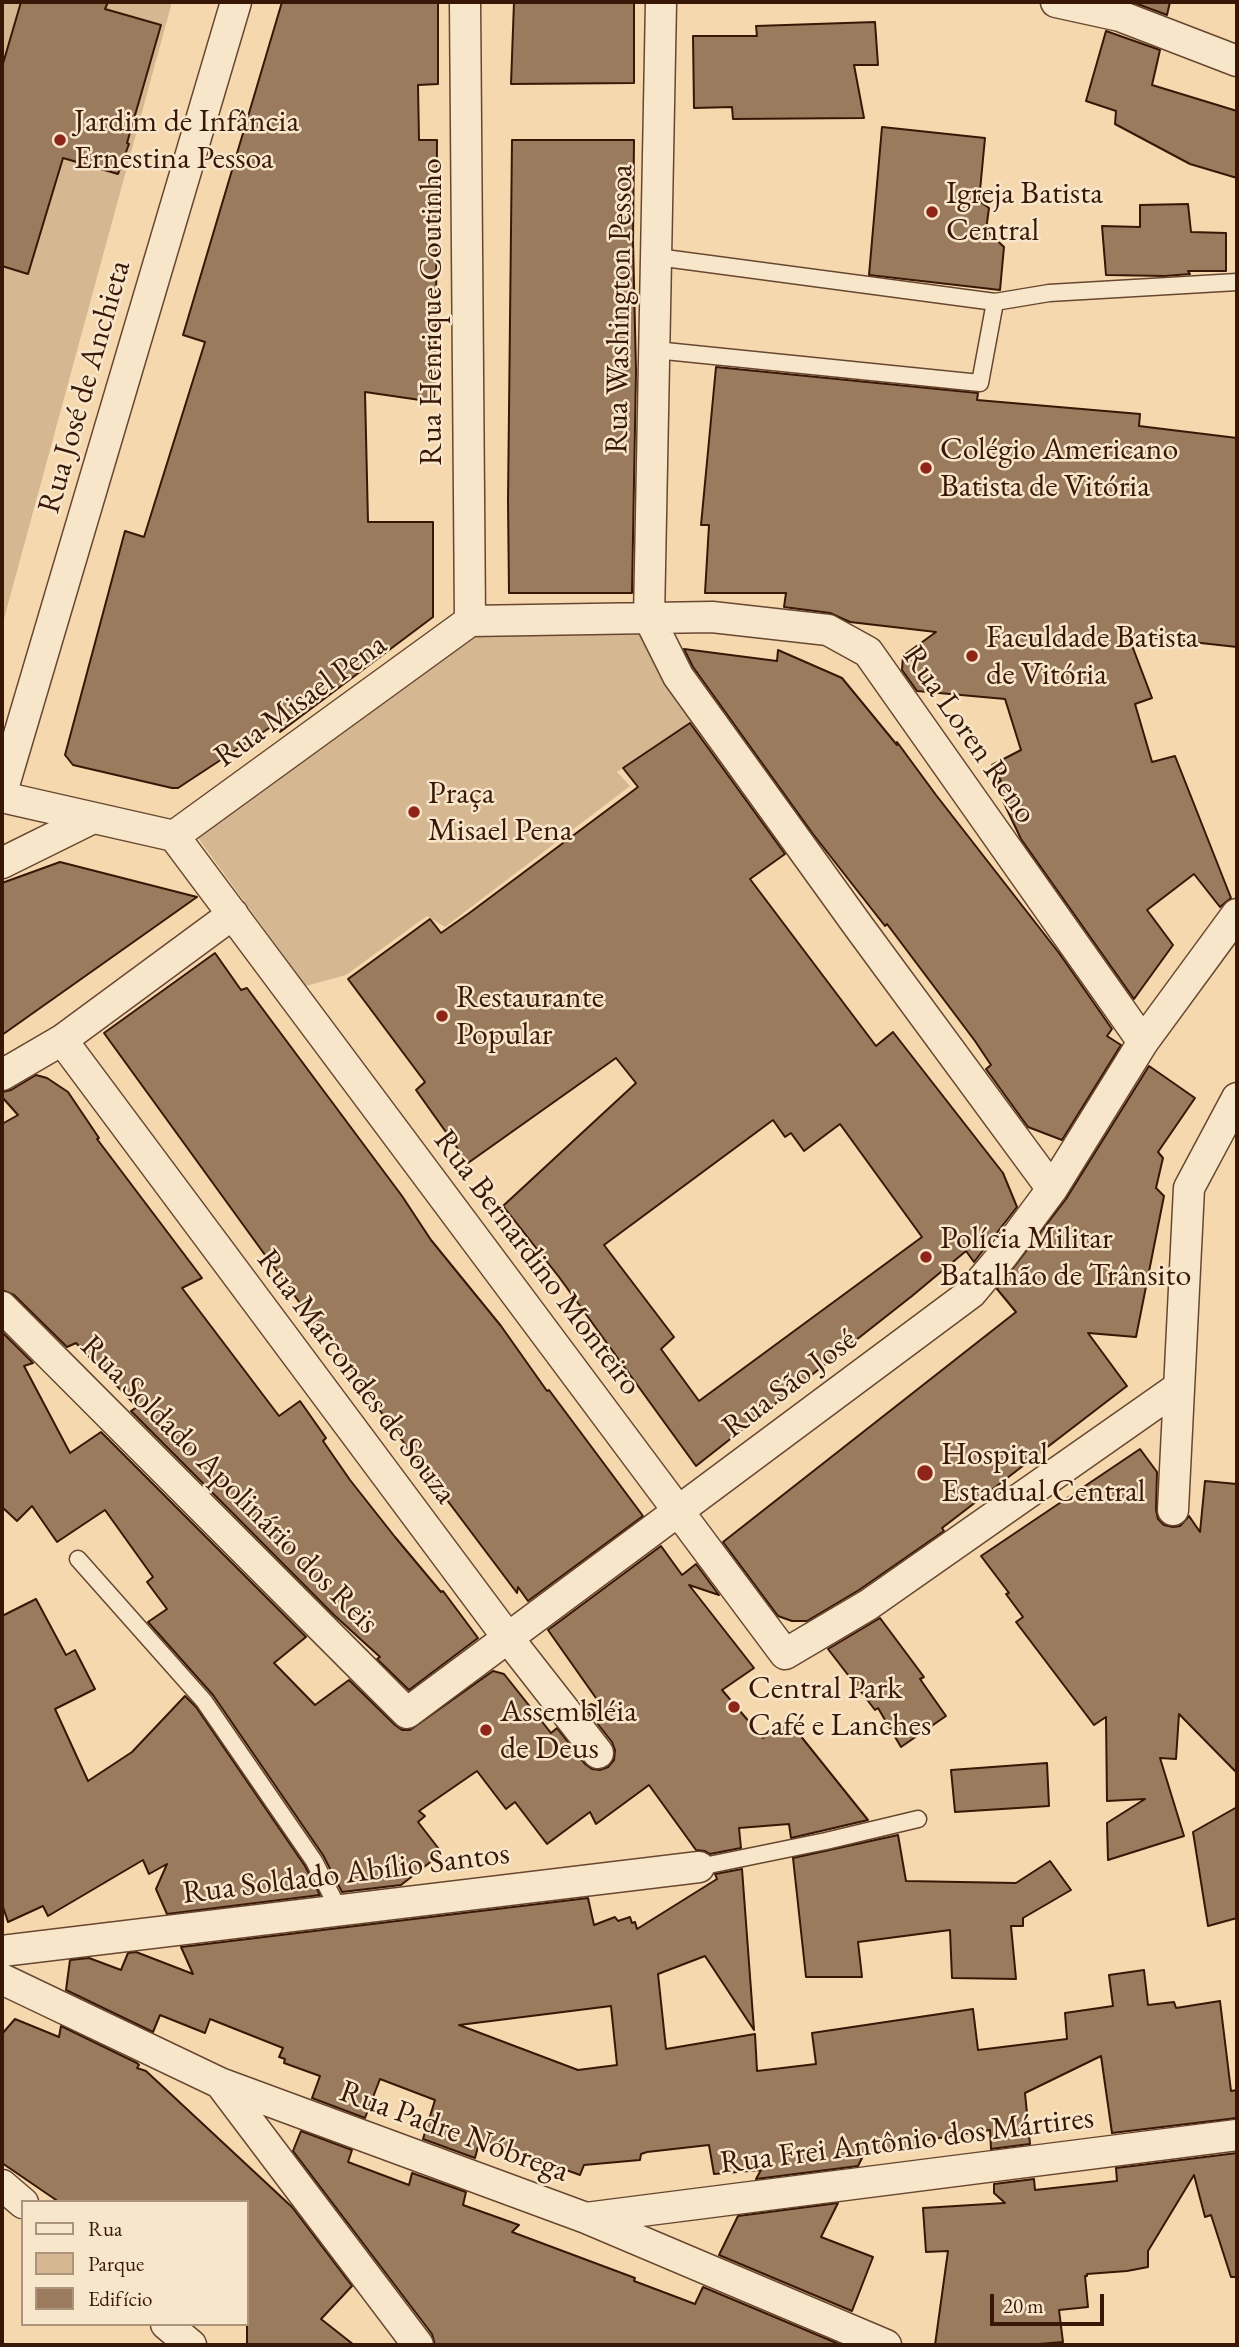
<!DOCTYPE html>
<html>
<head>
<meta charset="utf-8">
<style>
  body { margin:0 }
  #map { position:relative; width:1239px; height:2347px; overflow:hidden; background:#f5d8ae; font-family:"EB Garamond",serif }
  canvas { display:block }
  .frame { position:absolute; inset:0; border:4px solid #381706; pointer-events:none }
  .legend { position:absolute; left:21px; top:2200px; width:228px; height:126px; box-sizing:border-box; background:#f8e6ca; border:2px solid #ab937c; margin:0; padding:9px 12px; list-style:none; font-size:21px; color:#381706 }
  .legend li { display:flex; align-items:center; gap:14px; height:35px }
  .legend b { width:35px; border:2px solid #ab937c }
  .scale { position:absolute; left:990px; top:2294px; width:114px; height:32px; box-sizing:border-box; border:4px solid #381706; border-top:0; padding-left:9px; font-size:21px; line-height:24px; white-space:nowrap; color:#381706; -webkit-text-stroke:5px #f8e6ca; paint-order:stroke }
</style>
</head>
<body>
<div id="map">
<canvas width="1239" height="2347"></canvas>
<div class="frame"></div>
<ul class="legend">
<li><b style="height:9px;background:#f8e6ca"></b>Rua</li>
<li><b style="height:19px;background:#d5b791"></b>Parque</li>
<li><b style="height:19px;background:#9a7b5d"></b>Edifício</li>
</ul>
<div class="scale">20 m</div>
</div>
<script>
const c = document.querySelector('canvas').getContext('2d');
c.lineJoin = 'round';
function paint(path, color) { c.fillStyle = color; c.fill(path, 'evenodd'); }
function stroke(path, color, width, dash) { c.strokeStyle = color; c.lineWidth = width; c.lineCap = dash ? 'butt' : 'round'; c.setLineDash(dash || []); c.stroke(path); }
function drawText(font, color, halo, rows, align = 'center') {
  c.font = font + ' "EB Garamond",serif'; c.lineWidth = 5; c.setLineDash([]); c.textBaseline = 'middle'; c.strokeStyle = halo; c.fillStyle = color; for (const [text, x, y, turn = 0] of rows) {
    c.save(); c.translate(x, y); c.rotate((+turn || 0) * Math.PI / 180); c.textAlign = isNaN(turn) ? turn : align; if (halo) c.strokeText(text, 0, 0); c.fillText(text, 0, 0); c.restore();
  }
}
paint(new Path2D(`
  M 2,2 L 172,2 L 2,626 Z
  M 643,628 L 693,724 L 617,772 L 630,786 L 445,927 L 427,916 L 346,975 L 306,986 L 198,838 L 476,633 Z`), '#d5b791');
const building = new Path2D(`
  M 21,2 L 108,2 L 105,9 L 161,25 L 127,143 L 129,144 L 118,174 L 63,158 L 28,274 L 2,266 L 2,67 Z
  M 282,2 L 438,2 L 438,84 L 418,85 L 419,140 L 437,140 L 436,330 L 434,402 L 365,392 L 368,522 L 433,522 L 433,617 L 280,732 L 283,719 L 178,788 L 172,788 L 73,765 L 65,755 L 125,531 L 144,537 L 205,342 L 183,335 Z
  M 514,2 L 634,2 L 634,83 L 511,84 Z
  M 1132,2 L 1170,2 L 1167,15 Z
  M 875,22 L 878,65 L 854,65 L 864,118 L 733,119 L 732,107 L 694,108 L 693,36 L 757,36 L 756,26 Z
  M 1106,31 L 1160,50 L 1152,85 L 1237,111 L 1237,178 L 1190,164 L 1115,124 L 1116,111 L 1086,101 Z
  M 882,127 L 985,138 L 979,201 L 989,208 L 986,230 L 1004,247 L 1000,290 L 869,275 Z
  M 512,140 L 634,140 L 633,241 L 636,371 L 632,593 L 509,593 L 508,501 Z
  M 1188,204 L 1191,232 L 1226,233 L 1226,271 L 1188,271 L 1190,274 L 1165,276 L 1106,275 L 1102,226 L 1140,227 L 1140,205 Z
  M 716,367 L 978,393 L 977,400 L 1140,414 L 1139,426 L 1237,438 L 1237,647 L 1128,635 L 1152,698 L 1135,704 L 1152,762 L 1175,756 L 1231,898 L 1220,907 L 1194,874 L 1147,910 L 1173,945 L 1134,999 L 1021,839 L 995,784 L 1001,781 L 992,765 L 1021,750 L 1005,699 L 917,691 L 902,670 L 903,656 L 936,632 L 850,622 L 830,613 L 784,607 L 786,593 L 705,593 L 709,525 L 701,525 Z
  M 684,649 L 777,661 L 778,650 L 842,678 L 897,745 L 897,742 L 936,795 L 1059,953 L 1112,1029 L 1107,1036 L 1121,1045 L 1062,1140 L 1028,1127 L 986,1069 L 991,1065 L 975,1041 L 887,924 L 885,926 L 813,834 L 693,667 Z
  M 690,723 L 785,854 L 750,879 L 876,1046 L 893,1032 L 1003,1173 L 1017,1207 L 974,1262 L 966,1251 L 912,1296 L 696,1466 L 559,1277 L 503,1206 L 636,1083 L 616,1058 L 468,1163 L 416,1090 L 425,1082 L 348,979 L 430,919 L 441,933 L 468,914 L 638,787 L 623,768 ZM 773,1120 L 785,1137 L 791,1133 L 804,1151 L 840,1124 L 922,1237 L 699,1401 L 661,1349 L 674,1337 L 604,1245 Z
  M 60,862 L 197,897 L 2,1035 L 2,883 Z
  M 215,953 L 241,990 L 247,988 L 402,1196 L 431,1240 L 501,1326 L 547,1391 L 549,1390 L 643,1516 L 528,1601 L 518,1587 L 517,1593 L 383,1415 L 334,1345 L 318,1328 L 104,1033 Z
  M 1149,1066 L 1195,1098 L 1158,1152 L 1163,1158 L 1156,1188 L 1164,1196 L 1136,1337 L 1088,1333 L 1127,1386 L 942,1528 L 944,1531 L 859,1590 L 807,1621 L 792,1621 L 778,1616 L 723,1542 L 1016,1312 L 997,1289 L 1066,1199 Z
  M 36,1075 L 47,1078 L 68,1092 L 99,1138 L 97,1139 L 202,1278 L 182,1288 L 279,1416 L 300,1401 L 326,1438 L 323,1441 L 350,1480 L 395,1537 L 441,1592 L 443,1591 L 478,1638 L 409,1690 L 377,1659 L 380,1657 L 334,1615 L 131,1411 L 137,1407 L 76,1343 L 67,1347 L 14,1295 L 2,1290 L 2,1124 L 18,1115 L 2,1097 L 2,1092 L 11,1090 Z
  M 2,1332 L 33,1363 L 24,1366 L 70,1453 L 101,1432 L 306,1637 L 274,1663 L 315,1705 L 349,1680 L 395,1725 L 402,1730 L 410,1730 L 493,1671 L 504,1674 L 551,1733 L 557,1728 L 585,1764 L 592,1769 L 600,1770 L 608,1767 L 614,1760 L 615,1750 L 612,1742 L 585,1708 L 591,1704 L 603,1708 L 548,1630 L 661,1546 L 682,1575 L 696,1564 L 719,1595 L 689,1585 L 754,1668 L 722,1690 L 763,1738 L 787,1719 L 868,1820 L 791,1838 L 789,1824 L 739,1828 L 741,1848 L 710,1854 L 705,1851 L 696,1850 L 649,1785 L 596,1824 L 590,1812 L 547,1844 L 515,1802 L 506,1809 L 477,1771 L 419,1811 L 425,1816 L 418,1822 L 442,1853 L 401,1885 L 342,1892 L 323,1855 L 213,1695 L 148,1622 L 167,1609 L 147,1582 L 153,1577 L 105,1510 L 57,1542 L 32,1506 L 17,1521 L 2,1507 Z
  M 1140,1449 L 1157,1472 L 1156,1510 L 1158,1519 L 1164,1525 L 1173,1527 L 1180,1526 L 1189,1516 L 1200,1532 L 1205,1481 L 1237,1484 L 1237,1773 L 1179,1714 L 1176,1759 L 1160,1758 L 1184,1836 L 1108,1860 L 1107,1823 L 1145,1799 L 1107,1801 L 1106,1717 L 1094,1725 L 1016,1622 L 1023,1617 L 1006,1594 L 1009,1593 L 981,1556 Z
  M 36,1599 L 66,1655 L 75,1650 L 95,1689 L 55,1709 L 88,1781 L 132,1752 L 185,1696 L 196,1707 L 305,1866 L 320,1895 L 167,1914 L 156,1889 L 167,1864 L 149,1874 L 143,1860 L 48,1916 L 43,1906 L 8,1922 L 2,1904 L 2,1616 Z
  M 880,1618 L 924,1677 L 920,1679 L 946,1716 L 901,1747 L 878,1708 L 875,1710 L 828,1649 Z
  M 1047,1763 L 1049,1806 L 955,1812 L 951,1770 Z
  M 1237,1807 L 1237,1918 L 1208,1926 L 1193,1832 Z
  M 898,1835 L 906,1881 L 1016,1883 L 1050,1861 L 1071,1890 L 1023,1918 L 1023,1926 L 1011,1926 L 1016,1979 L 952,1978 L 950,1930 L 858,1942 L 862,1977 L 806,1977 L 793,1858 Z
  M 742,1869 L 754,2030 L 705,1956 L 658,1974 L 666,2049 L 755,2034 L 757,2071 L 816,2064 L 812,2033 L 973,2009 L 978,2050 L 1067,2039 L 1065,2013 L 1113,2006 L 1109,1975 L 1144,1970 L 1148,2005 L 1174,2002 L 1176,2008 L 1220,2001 L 1231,2091 L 1237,2090 L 1237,2118 L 1112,2133 L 1101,2056 L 1025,2093 L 1030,2144 L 991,2149 L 990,2130 L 920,2141 L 920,2138 L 917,2146 L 863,2156 L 858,2166 L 756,2179 L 761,2170 L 714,2174 L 709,2145 L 647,2152 L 641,2154 L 640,2160 L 584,2165 L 580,2175 L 480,2139 L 475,2158 L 423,2139 L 435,2100 L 380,2079 L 365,2118 L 312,2098 L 320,2076 L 284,2063 L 285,2059 L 279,2057 L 283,2048 L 210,2019 L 205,2033 L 160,2015 L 153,2032 L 66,1990 L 70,1960 L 89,1958 L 121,1970 L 128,1953 L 136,1952 L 193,1974 L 181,1947 L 588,1898 L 594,1925 L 615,1917 L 618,1921 L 630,1917 L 632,1923 L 635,1922 L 637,1929 L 717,1879 L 715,1874 ZM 611,2006 L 617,2065 L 578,2070 L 459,2025 Z
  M 15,2019 L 59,2037 L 61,2026 L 137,2063 L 139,2065 L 137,2068 L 146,2071 L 292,2207 L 352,2286 L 321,2319 L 354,2345 L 247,2345 L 247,2202 L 59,2202 L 2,2163 L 2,2034 Z
  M 301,2131 L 352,2150 L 348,2162 L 409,2185 L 412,2173 L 466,2192 L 463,2205 L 519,2225 L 512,2232 L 635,2278 L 634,2281 L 695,2304 L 703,2287 L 839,2344 L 435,2345 L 432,2334 L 293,2151 Z
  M 1237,2153 L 1237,2277 L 1231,2277 L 1211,2215 L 1205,2217 L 1194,2175 L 1148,2251 L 1148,2267 L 1127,2271 L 1087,2274 L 1087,2276 L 1085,2276 L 1088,2307 L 1059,2310 L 1063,2342 L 1027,2345 L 935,2345 L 948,2251 L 926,2252 L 923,2208 L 1005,2203 L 994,2193 L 994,2184 L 1034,2179 L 1035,2190 L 1117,2181 L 1116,2168 Z
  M 838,2203 L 821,2237 L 873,2257 L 852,2311 L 719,2255 L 738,2216 Z`);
paint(building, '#9a7b5d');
stroke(building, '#381706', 2);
const lane = new Path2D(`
  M 657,257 L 995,302 L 1049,293 L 1237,282
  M 655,350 L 980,383 L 995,302
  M 78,1559 L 204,1701 L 314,1861 L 339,1910
  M 699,1867 L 826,1841 L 918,1819`);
const street = new Path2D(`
  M 465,2 L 470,621
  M 661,2 L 649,618 L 678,676 L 859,927 L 1052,1189
  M 1056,2 L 1120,16 L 1237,61
  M 470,621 L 712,617 L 828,630 L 868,652 L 1143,1042
  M 2,792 L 236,2
  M 2,797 L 174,836 L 785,1654 L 868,1605 L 1179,1387
  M 174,836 L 470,621
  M 2,863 L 93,818
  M 62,1040 L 508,1638 L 598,1753
  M 2,1075 L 62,1040 L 233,914
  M 2,1307 L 407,1713 L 971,1293 L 1003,1255 L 1052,1189 L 1143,1042 L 1237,914
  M 1173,1510 L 1189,1188 L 1237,1098
  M 2,1951 L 699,1867
  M 2,1979 L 220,2083 L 586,2218 L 886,2345
  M 220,2083 L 418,2345
  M 2,2185 L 23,2203
  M 586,2218 L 1237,2135
  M 166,2324 L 191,2345`);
stroke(lane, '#674730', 19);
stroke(street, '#674730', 33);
stroke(lane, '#f8e6ca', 16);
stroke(street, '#f8e6ca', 30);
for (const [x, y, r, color] of [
  [60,140,7,"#8f2418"],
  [932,212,7,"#8f2418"],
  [926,468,7,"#8f2418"],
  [972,656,7,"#8f2418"],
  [414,812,7,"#8f2418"],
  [442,1016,7,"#8f2418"],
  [926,1257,7,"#8f2418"],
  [925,1473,9,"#8f2418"],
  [734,1707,7,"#8f2418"],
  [486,1730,7,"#8f2418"]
]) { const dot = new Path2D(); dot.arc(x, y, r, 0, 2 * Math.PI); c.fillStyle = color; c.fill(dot); stroke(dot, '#f8e6ca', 2.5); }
drawText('32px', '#381706', '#f8e6ca', [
  ["Jardim de Infância",74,122],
  ["Ernestina Pessoa",74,159],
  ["Igreja Batista",946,194],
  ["Central",946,231],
  ["Colégio Americano",940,450],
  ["Batista de Vitória",940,487],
  ["Faculdade Batista",986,638],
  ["de Vitória",986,675],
  ["Praça",428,794],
  ["Misael Pena",428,831],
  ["Restaurante",456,998],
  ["Popular",456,1035],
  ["Polícia Militar",940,1239],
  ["Batalhão de Trânsito",940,1276],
  ["Hospital",941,1455],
  ["Estadual Central",941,1492],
  ["Central Park",748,1689],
  ["Café e Lanches",748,1726],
  ["Assembléia",500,1712],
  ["de Deus",500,1749]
], 'left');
drawText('32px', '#381706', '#f8e6ca', [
  ["Rua Washington Pessoa",620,309,-89],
  ["Rua Henrique Coutinho",432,312,-90],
  ["Rua José de Anchieta",85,387,-74],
  ["Rua Misael Pena",301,701,-36],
  ["Rua Loren Reno",969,735,55],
  ["Rua Bernardino Monteiro",537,1263,53],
  ["Rua Marcondes de Souza",356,1377,53],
  ["Rua São José",790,1384,-37],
  ["Rua Soldado Apolinário dos Reis",229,1485,45],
  ["Rua Soldado Abílio Santos",346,1874,-7],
  ["Rua Padre Nóbrega",454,2132,20],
  ["Rua Frei Antônio dos Mártires",907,2141,-7]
]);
</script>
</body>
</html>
